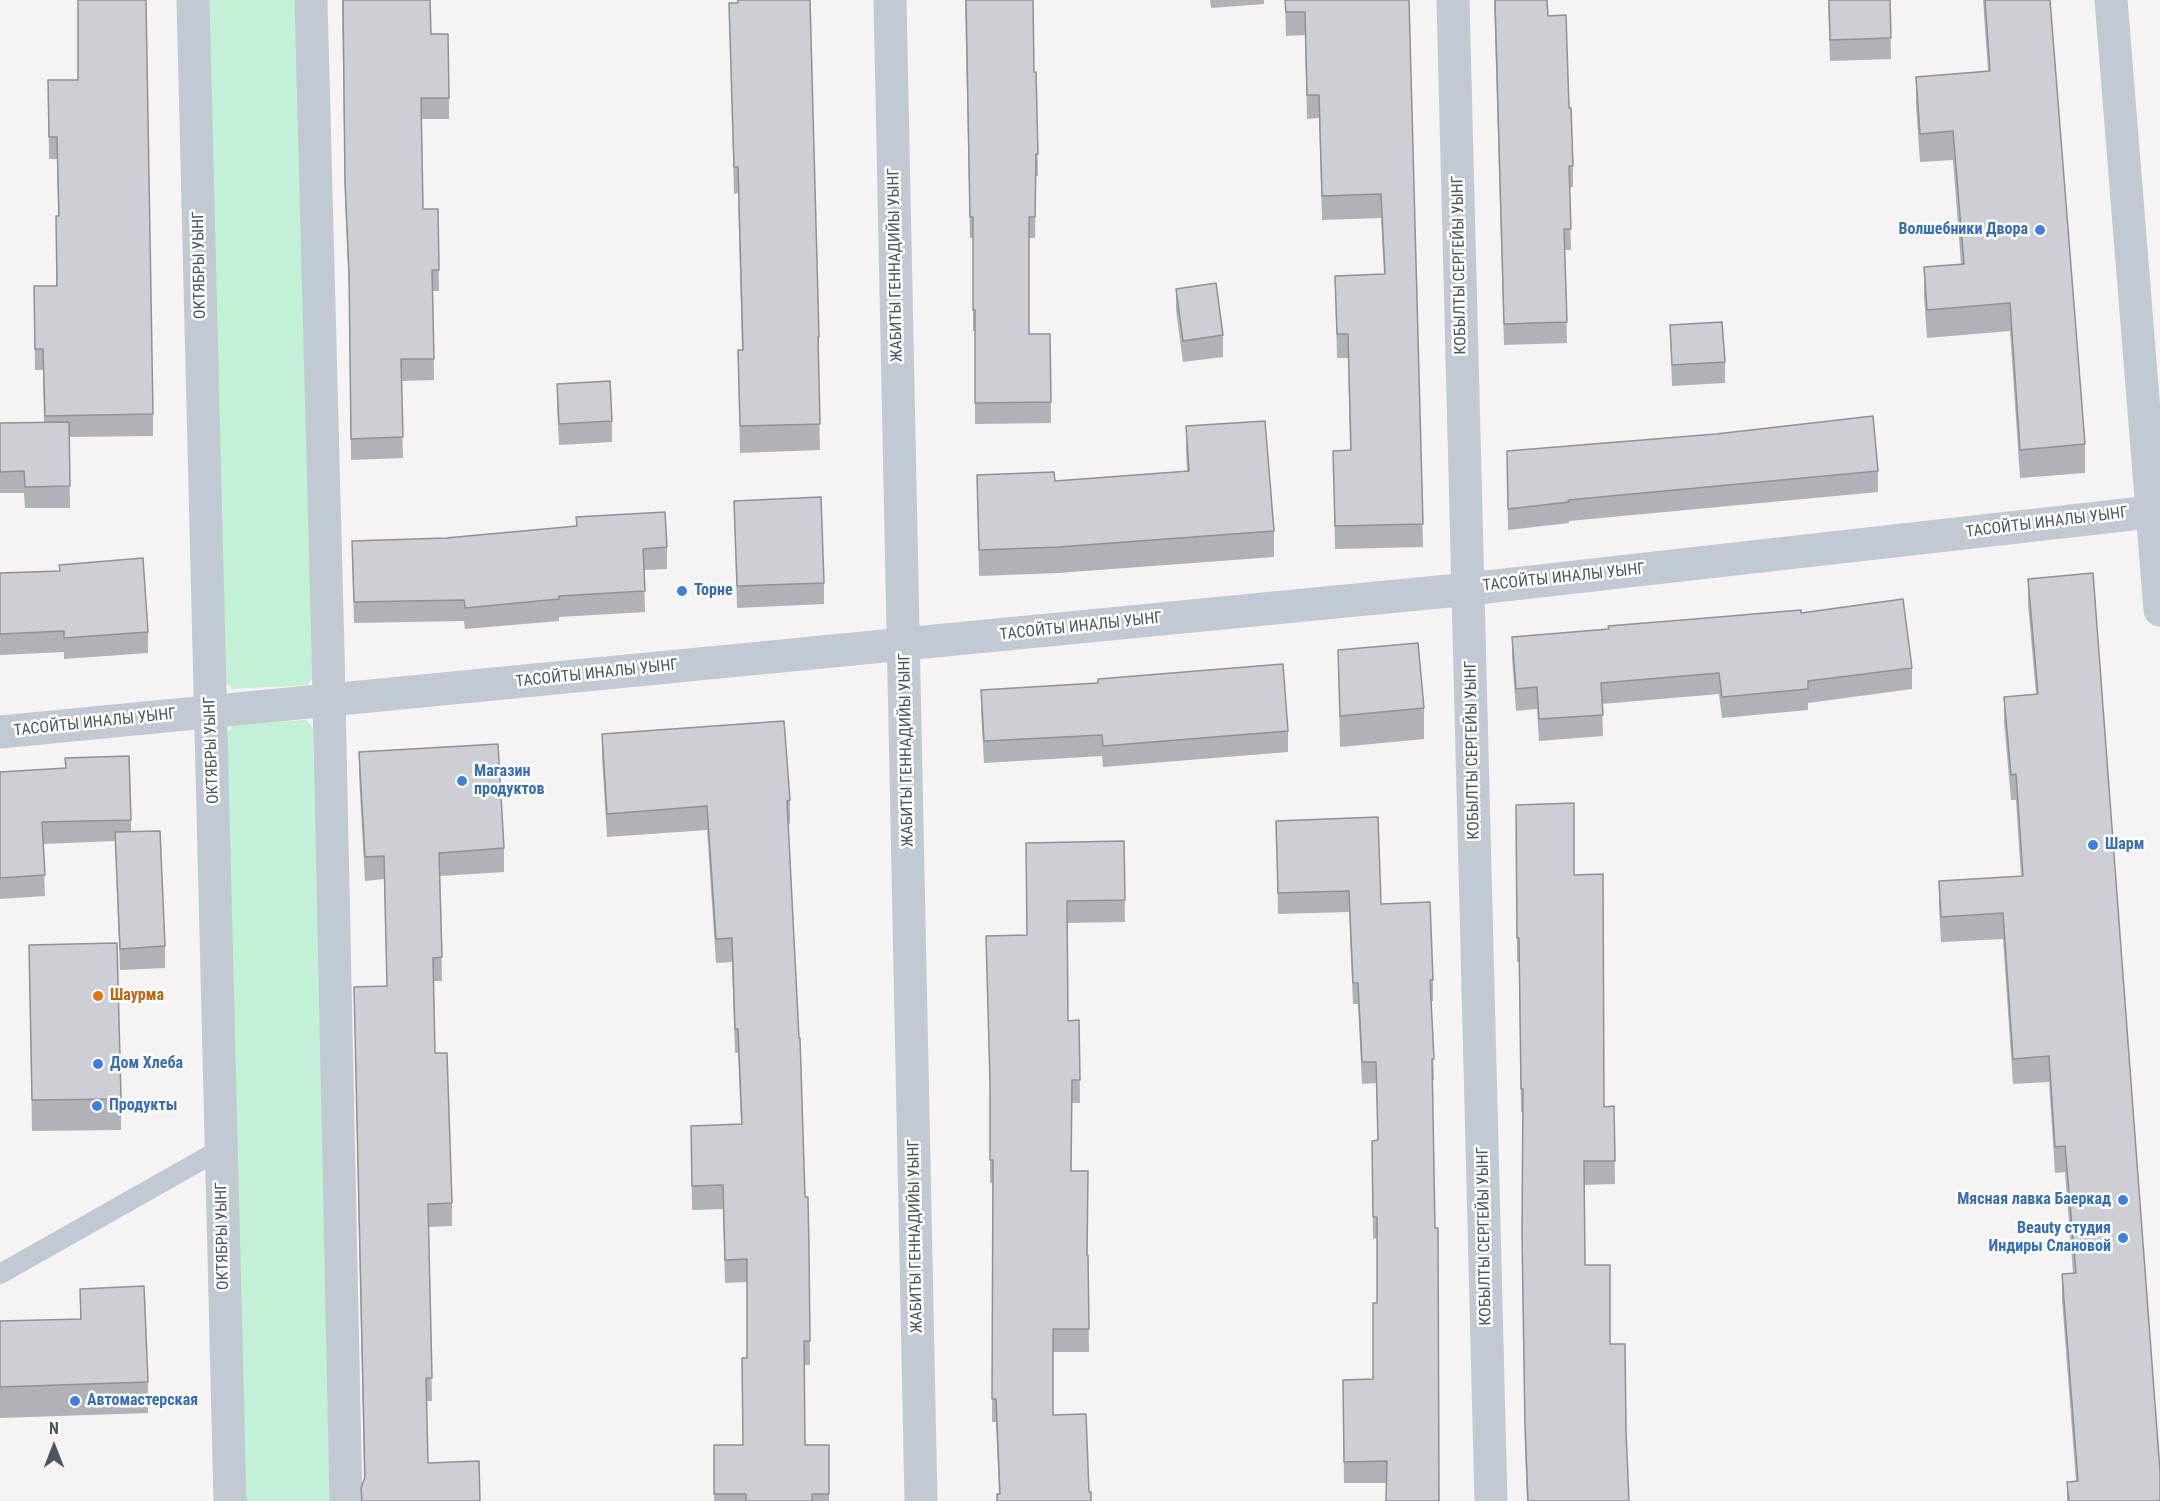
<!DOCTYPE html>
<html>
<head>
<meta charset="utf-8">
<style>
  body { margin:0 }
  #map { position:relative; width:2160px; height:1501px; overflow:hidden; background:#f5f3f3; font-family:"Roboto Condensed",sans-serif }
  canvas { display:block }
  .north { position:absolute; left:24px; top:1417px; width:60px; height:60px; -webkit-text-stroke:4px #fff; paint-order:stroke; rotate:0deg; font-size:16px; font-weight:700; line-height:24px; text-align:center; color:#4a5661 }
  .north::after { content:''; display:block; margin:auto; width:21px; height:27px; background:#4a5661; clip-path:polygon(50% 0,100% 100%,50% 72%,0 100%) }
</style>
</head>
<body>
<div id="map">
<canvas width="2160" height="1501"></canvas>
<div class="north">N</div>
</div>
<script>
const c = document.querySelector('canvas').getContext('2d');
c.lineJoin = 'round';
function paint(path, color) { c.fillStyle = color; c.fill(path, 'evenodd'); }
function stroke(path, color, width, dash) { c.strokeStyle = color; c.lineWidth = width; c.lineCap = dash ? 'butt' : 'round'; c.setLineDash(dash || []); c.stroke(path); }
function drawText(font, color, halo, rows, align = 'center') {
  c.font = font + ' "Roboto Condensed",sans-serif'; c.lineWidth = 5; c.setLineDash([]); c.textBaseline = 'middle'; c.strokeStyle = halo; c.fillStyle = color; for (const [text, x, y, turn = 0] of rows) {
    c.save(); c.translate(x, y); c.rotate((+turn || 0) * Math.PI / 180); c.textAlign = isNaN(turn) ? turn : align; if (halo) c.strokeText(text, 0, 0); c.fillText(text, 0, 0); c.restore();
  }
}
paint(new Path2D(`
  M 209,0 L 296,0 L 314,676 L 308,685 L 232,689 L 224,680 Z
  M 306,720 L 313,728 L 330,1501 L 244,1501 L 226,735 L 233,725 Z`), '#c3f1d5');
stroke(new Path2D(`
  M 0,1274 L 221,1149`), '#c1cad2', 20);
stroke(new Path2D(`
  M 890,0 L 921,1501
  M 1453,0 L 1491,1501
  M 0,732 L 1469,589 L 2160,511`), '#c1cad2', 33);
stroke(new Path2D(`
  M 193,0 L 230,1501
  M 311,0 L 328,651 L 346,1501
  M 2111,0 L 2160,610`), '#c1cad2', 33);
paint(new Path2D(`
  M 342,0 L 431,34 L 449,98 L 449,119 L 421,119 L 423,209 L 438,209 L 439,291 L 433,291 L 434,380 L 401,381 L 403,458 L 351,460 L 349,292 L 345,203 Z
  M 965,0 L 1033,0 L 1034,72 L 1036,72 L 1038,176 L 1036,176 L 1035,238 L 1029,238 L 1029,334 L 1050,334 L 1051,423 L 975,424 L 975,331 L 973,331 L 973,238 L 970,238 Z
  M 1210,0 L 1264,0 L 1264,4 L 1211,8 Z
  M 1285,0 L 1409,0 L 1423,547 L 1335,549 L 1333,451 L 1350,450 L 1348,358 L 1337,358 L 1335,276 L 1384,274 L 1381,218 L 1322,220 L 1319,118 L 1307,119 L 1305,35 L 1286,36 Z
  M 1494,0 L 1547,0 L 1548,16 L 1569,108 L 1573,166 L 1573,187 L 1569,187 L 1571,250 L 1565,250 L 1567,343 L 1504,345 Z
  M 1828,0 L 1890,0 L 1891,59 L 1830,61 Z
  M 1983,0 L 2050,0 L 2085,444 L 2085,473 L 2020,478 L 2010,331 L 1927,338 L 1924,296 L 1924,267 L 1961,264 L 1953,160 L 1920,162 L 1916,105 L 1916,77 L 1988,71 Z
  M 729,3 L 819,337 L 819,364 L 818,364 L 820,450 L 740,453 L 738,350 L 742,350 L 738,193 L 734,194 Z
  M 48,80 L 153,414 L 153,436 L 69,437 L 70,508 L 25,508 L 24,493 L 0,493 L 0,423 L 44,422 L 43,370 L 35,370 L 34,286 L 56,286 L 58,216 L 57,159 L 49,159 Z
  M 1176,289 L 1223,335 L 1223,357 L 1183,362 L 1176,310 Z
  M 1670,325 L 1725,362 L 1725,383 L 1672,386 Z
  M 557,384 L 612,421 L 612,442 L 559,445 L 557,405 Z
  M 1186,426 L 1274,531 L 1274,557 L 1058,573 L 979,576 L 977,475 L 1055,481 L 1187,471 L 1186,452 Z
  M 1507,451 L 1878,471 L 1878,492 L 1569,521 L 1569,523 L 1508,530 Z
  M 734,501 L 824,583 L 824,604 L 737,608 Z
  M 352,541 L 667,547 L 667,569 L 644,570 L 645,612 L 559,617 L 559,621 L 465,629 L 464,621 L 354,623 Z
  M 0,573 L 148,632 L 148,653 L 64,659 L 64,652 L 0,655 Z
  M 2028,579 L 2160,1501 L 2067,1501 L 2067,1482 L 2076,1481 L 2062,1300 L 2062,1274 L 2073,1273 L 2065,1172 L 2055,1173 L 2049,1082 L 2013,1084 L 2003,939 L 1941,942 L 1939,907 L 1939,881 L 2021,876 L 2016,800 L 2011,800 L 2004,722 L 2004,697 L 2036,694 L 2028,604 Z
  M 1801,613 L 1912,668 L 1912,689 L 1808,703 L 1808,710 L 1722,718 L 1719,694 L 1602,704 L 1603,736 L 1539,741 L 1537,709 L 1516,711 L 1512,658 L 1512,637 Z
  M 1338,650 L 1424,708 L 1424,739 L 1340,747 Z
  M 981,690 L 1288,731 L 1288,752 L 1103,767 L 1102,756 L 984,763 L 981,711 Z
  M 602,734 L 790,800 L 790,824 L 788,824 L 805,1197 L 809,1251 L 810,1365 L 804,1365 L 805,1445 L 829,1445 L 829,1501 L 714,1501 L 714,1445 L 743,1445 L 747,1358 L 747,1282 L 725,1283 L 723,1209 L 692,1210 L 691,1126 L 741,1124 L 738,1053 L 735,1053 L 732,962 L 716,963 L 707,830 L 607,837 L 602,757 Z
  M 359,752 L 504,848 L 504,872 L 440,876 L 442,981 L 433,981 L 435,1053 L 452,1203 L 452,1226 L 428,1227 L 432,1401 L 426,1401 L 364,1479 L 354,987 L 387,986 L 384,879 L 365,881 L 359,776 Z
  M 0,772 L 131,820 L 131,831 L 165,946 L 165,968 L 120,970 L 115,841 L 43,844 L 45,896 L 0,899 Z
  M 1516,805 L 1574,875 L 1604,1107 L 1614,1106 L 1615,1184 L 1584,1185 L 1585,1265 L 1610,1344 L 1626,1431 L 1629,1501 L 1527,1501 L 1525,1448 L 1522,1258 L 1523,1112 L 1521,1112 L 1519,962 L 1517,962 Z
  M 1276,821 L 1381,904 L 1433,980 L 1433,1001 L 1431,1001 L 1434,1080 L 1432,1080 L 1387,1483 L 1344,1483 L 1343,1380 L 1373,1379 L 1377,1303 L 1377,1238 L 1373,1239 L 1372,1162 L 1378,1140 L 1376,1083 L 1362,1084 L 1358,1004 L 1353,1004 L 1349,912 L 1278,914 Z
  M 1124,841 L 1125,922 L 1067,923 L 1068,1021 L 1079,1020 L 1080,1103 L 1072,1103 L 1071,1171 L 1087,1255 L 1088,1255 L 1089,1352 L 1053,1352 L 1053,1415 L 1086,1414 L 999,1494 L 996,1422 L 992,1422 L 993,1183 L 990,1183 L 990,1099 L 986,936 L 1027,935 Z
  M 29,945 L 121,1099 L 121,1130 L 32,1131 Z
  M 80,1289 L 148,1382 L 148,1413 L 0,1418 L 0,1321 L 80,1319 Z`), '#b0b2b7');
const building = new Path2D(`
  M 78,0 L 146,0 L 153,414 L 45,416 L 43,349 L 35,349 L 34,286 L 57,286 L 56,216 L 59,216 L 57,137 L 49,137 L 48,80 L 78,80 Z
  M 343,0 L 430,0 L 431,34 L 448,34 L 449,98 L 421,98 L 423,209 L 438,209 L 439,270 L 432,270 L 434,359 L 401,359 L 403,437 L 351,439 L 349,271 L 345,182 Z
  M 738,0 L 810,0 L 819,337 L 818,337 L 820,424 L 740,426 L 738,350 L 743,350 L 738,167 L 734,167 L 729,3 L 738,3 Z
  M 966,0 L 1033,0 L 1034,72 L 1036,72 L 1038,154 L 1036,154 L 1035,217 L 1029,217 L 1029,334 L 1050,334 L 1051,402 L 975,403 L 975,310 L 973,310 L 973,217 L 970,217 Z
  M 1285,0 L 1409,0 L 1423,524 L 1335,526 L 1333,451 L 1351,450 L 1348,334 L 1337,334 L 1335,276 L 1385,274 L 1381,194 L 1322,196 L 1319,95 L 1307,95 L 1305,12 L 1286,12 Z
  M 1495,0 L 1547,0 L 1548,16 L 1566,15 L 1569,108 L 1571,108 L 1573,166 L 1569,166 L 1571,229 L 1564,229 L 1567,322 L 1504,324 Z
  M 1829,0 L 1890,0 L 1891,38 L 1830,40 Z
  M 1985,0 L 2050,0 L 2085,444 L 2020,450 L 2010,303 L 1927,310 L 1924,267 L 1964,264 L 1953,131 L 1920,134 L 1916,77 L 1990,71 Z
  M 1216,283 L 1223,335 L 1183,341 L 1176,289 Z
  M 1722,322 L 1725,362 L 1672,365 L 1670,325 Z
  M 610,381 L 612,421 L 559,424 L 557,384 Z
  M 1873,416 L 1878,471 L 1568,500 L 1569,502 L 1508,509 L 1507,451 L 1716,434 Z
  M 1265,421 L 1274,531 L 1058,547 L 979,550 L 977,475 L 1054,472 L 1055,481 L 1189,471 L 1186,426 Z
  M 69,422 L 70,486 L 25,487 L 24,471 L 0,472 L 0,423 Z
  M 821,497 L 824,583 L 737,586 L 734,501 Z
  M 665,512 L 667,547 L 643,549 L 645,591 L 559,596 L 559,599 L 465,608 L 464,600 L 354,602 L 352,541 L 446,538 L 577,526 L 576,517 Z
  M 143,558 L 148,632 L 64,638 L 64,631 L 0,634 L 0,573 L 60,571 L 59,565 Z
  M 2093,573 L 2160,1471 L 2160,1501 L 2069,1501 L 2067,1482 L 2078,1481 L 2062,1274 L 2076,1273 L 2065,1146 L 2055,1147 L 2049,1056 L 2013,1059 L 2003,913 L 1941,917 L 1939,881 L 2023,876 L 2016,774 L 2011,775 L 2004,697 L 2038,694 L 2028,579 Z
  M 1903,599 L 1912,668 L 1808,681 L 1808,689 L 1722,697 L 1719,673 L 1601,683 L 1603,715 L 1539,719 L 1537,687 L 1516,689 L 1512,637 L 1609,629 L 1608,626 L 1695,619 L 1801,610 L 1801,613 Z
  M 1418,643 L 1424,708 L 1340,716 L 1338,650 Z
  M 1283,664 L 1288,731 L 1103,746 L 1102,735 L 984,741 L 981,690 L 1098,683 L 1098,679 Z
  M 784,721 L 790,800 L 787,801 L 799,1038 L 800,1038 L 805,1197 L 808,1197 L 809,1251 L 810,1341 L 804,1341 L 805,1445 L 829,1445 L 829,1494 L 812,1494 L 812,1501 L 746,1501 L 746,1494 L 714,1494 L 714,1445 L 743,1445 L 742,1358 L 747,1358 L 747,1259 L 725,1260 L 723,1185 L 692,1186 L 691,1126 L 742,1124 L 738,1029 L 735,1029 L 732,938 L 716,939 L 707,806 L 607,814 L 602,734 Z
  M 498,744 L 504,848 L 439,853 L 442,957 L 433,958 L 435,1053 L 447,1053 L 452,1203 L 428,1204 L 432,1378 L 426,1378 L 428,1463 L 479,1461 L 480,1501 L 362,1501 L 361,1488 L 365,1477 L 354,987 L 387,986 L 384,856 L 365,857 L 359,752 Z
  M 129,756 L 131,820 L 42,822 L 45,875 L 0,878 L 0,772 L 66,768 L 65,758 Z
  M 1574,803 L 1574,875 L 1603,874 L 1604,1107 L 1614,1106 L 1615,1161 L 1584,1161 L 1585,1265 L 1610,1265 L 1610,1344 L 1625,1344 L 1626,1431 L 1629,1501 L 1528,1501 L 1525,1425 L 1522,1234 L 1523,1089 L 1521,1089 L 1519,938 L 1517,938 L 1516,805 Z
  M 1378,817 L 1381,904 L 1430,902 L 1433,980 L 1430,980 L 1434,1059 L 1432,1059 L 1435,1228 L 1438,1228 L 1439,1501 L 1386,1501 L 1387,1461 L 1344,1462 L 1343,1380 L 1373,1379 L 1373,1303 L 1377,1303 L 1377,1217 L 1373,1217 L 1372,1141 L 1378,1140 L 1376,1062 L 1362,1062 L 1358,983 L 1353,983 L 1349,891 L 1278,893 L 1276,821 Z
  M 160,831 L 165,946 L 120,949 L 115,832 Z
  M 1124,841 L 1125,900 L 1067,901 L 1068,1021 L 1079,1020 L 1080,1080 L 1072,1080 L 1071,1171 L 1088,1171 L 1087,1255 L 1088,1255 L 1089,1329 L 1053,1329 L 1053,1415 L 1086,1414 L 1089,1492 L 1091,1492 L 1091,1501 L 997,1501 L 997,1494 L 1000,1494 L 996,1399 L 992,1399 L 993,1160 L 990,1160 L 990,1081 L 986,936 L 1027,935 L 1026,843 Z
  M 117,943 L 121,1099 L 32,1100 L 29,945 Z
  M 144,1286 L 148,1382 L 0,1387 L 0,1321 L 81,1319 L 80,1289 Z`);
paint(building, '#cdcfd5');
stroke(building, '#909195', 1.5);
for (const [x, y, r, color] of [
  [2040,230,6,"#3f7fe0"],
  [682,591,6,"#3f7fe0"],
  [462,781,6,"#3f7fe0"],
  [2093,845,6,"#3f7fe0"],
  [98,996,6,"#e8710a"],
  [98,1064,6,"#3f7fe0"],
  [97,1106,6,"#3f7fe0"],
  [2123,1200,6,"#3f7fe0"],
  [2123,1238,6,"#3f7fe0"],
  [75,1401,6,"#3f7fe0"]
]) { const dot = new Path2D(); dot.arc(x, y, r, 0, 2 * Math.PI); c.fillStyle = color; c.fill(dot); stroke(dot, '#fff', 2); }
drawText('bold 16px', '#366cbe', '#fff', [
  ["Волшебники Двора",2028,230,"right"],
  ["Торне",694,591],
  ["Магазин",474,772],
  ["продуктов",474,790],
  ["Шарм",2105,845],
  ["Дом Хлеба",110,1064],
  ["Продукты",109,1106],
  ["Мясная лавка Баеркад",2111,1200,"right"],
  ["Beauty студия",2111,1229,"right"],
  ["Индиры Слановой",2111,1247,"right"],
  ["Автомастерская",87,1401]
], 'left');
drawText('16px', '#4a5661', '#fff', [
  ["ОКТЯБРЫ УЫНГ",200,265,-91],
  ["ЖАБИТЫ ГЕННАДИЙЫ УЫНГ",896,265,-91],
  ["КОБЫЛТЫ СЕРГЕЙЫ УЫНГ",1460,265,-91],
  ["ТАСОЙТЫ ИНАЛЫ УЫНГ",2047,523,-7],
  ["ТАСОЙТЫ ИНАЛЫ УЫНГ",1564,578,-6],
  ["ТАСОЙТЫ ИНАЛЫ УЫНГ",1081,627,-6],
  ["ТАСОЙТЫ ИНАЛЫ УЫНГ",597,674,-6],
  ["ТАСОЙТЫ ИНАЛЫ УЫНГ",95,723,-6],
  ["ОКТЯБРЫ УЫНГ",212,750,-92],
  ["ЖАБИТЫ ГЕННАДИЙЫ УЫНГ",907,750,-91],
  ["КОБЫЛТЫ СЕРГЕЙЫ УЫНГ",1473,750,-91],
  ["ОКТЯБРЫ УЫНГ",223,1236,-91],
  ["ЖАБИТЫ ГЕННАДИЙЫ УЫНГ",916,1236,-91],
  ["КОБЫЛТЫ СЕРГЕЙЫ УЫНГ",1485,1236,-91]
]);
drawText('bold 16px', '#c56008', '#fff', [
  ["Шаурма",110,996]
], 'left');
</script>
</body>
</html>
